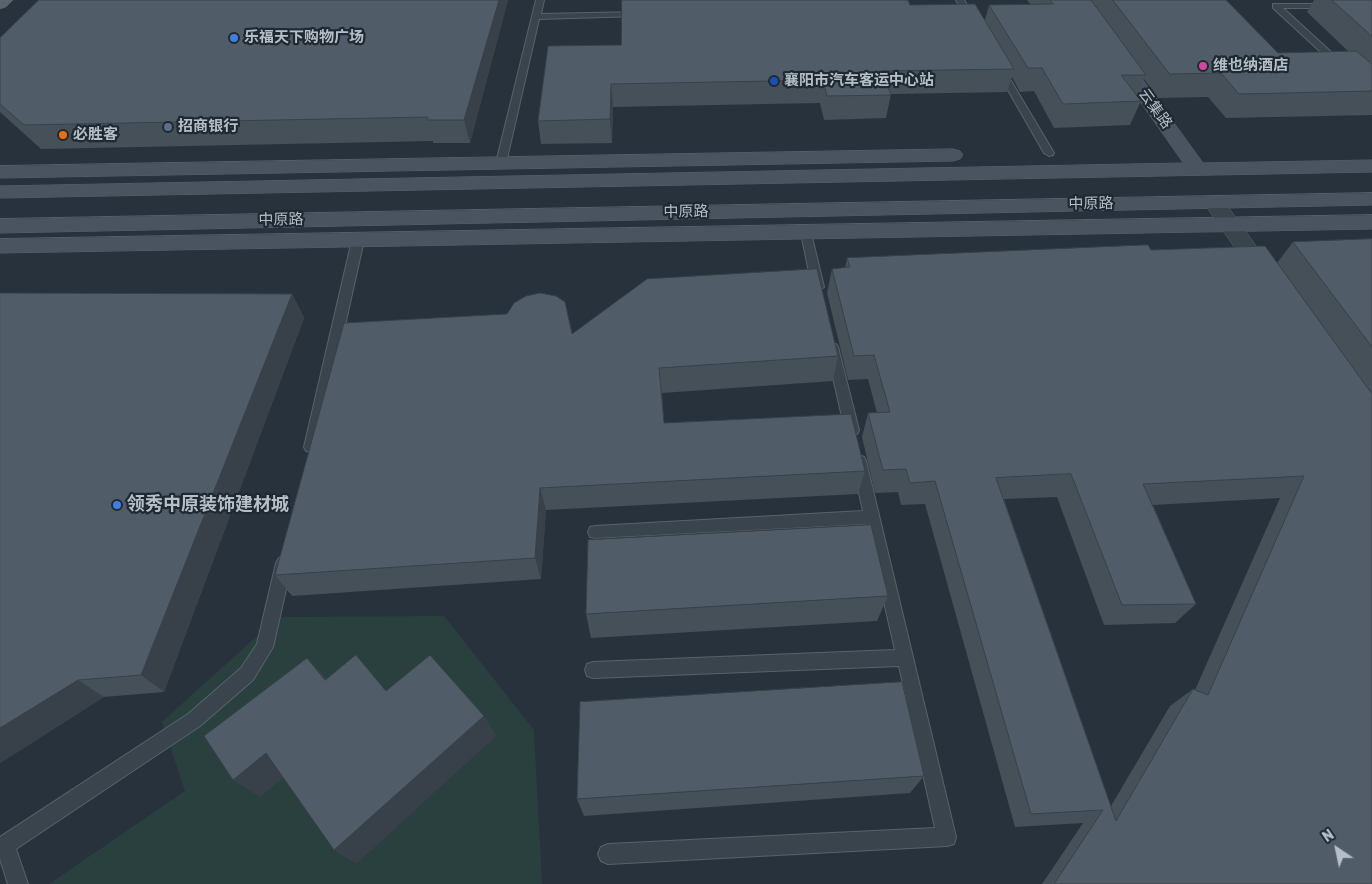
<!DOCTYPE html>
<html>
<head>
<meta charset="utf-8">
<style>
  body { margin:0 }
  #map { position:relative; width:1372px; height:884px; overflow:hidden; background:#27323d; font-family:Rubik,sans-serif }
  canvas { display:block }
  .north { position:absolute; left:1312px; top:824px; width:50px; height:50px; -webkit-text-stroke:4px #1f2932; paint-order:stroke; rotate:326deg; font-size:14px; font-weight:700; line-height:20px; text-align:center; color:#b6bfc8 }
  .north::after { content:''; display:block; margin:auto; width:18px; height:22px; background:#b6bfc8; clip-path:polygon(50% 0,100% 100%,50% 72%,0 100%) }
</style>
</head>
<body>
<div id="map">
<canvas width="1372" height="884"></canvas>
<div class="north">N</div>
</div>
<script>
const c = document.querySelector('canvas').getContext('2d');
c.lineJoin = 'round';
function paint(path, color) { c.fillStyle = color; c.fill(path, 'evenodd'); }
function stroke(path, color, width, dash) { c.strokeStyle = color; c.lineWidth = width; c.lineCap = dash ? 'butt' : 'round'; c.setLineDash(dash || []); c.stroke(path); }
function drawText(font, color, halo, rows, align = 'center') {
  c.font = font + ' Rubik,"Noto Sans SC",sans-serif'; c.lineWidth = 4.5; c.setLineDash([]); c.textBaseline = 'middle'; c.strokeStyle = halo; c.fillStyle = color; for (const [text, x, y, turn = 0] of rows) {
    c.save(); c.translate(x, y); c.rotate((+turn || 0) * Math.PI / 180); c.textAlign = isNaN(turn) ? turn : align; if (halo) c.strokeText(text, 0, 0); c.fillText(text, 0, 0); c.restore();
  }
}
paint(new Path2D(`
  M 444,616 L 534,730 L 542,884 L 49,884 L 185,791 L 162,722 L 278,617 Z`), '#2a403f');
const lane = new Path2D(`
  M 536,0 L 544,0 L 541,14 L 639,12 L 643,14 L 639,16 L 539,19 L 506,163 L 501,166 L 496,163 Z
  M 956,0 L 964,0 L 976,20 L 975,22 L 969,22 Z
  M 1273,4 L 1330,4 L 1330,8 L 1283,8 L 1342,62 L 1342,66 L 1336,66 L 1273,8 Z
  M 1000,66 L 1004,69 L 1054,153 L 1053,155 L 1049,156 L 1044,153 L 996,69 Z
  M 806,230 L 811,233 L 824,287 L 818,291 L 812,287 L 801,233 Z
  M 358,236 L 364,240 L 318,447 L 316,451 L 311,452 L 306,451 L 304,447 L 352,240 Z
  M 832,343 L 836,344 L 838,347 L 859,430 L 857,434 L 852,435 L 847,434 L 845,430 L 826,347 L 828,344 Z
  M 859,455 L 864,457 L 866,461 L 956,837 L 954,844 L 947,846 L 608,864 L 601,861 L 598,854 L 601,847 L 608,844 L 935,828 L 899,666 L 593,678 L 587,676 L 585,670 L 587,664 L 593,662 L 895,650 L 866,524 L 595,538 L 590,537 L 588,532 L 590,527 L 595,526 L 863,511 L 852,461 L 854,457 Z
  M 284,556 L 289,558 L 292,563 L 273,647 L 253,680 L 200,726 L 16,849 L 28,884 L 8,884 L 0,859 L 0,837 L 188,714 L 241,668 L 257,644 L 276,563 L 279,558 Z`);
const street = new Path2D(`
  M 1214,196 L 1221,197 L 1274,271 L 1278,276 L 1274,281 L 1266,284 L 1258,281 L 1203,202 L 1207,197 Z`);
const secondary = new Path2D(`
  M 1069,0 L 1085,0 L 1203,163 L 1372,160 L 1372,172 L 0,198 L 0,186 L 1183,163 Z
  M 953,149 L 960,151 L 963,155 L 960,159 L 953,161 L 0,178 L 0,166 Z
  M 1372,193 L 1372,205 L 0,233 L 0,219 Z
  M 1372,215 L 1372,229 L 0,253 L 0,239 Z`);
const primary = new Path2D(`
  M 0,0 L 13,0 L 6,7 L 0,9 Z`);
stroke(lane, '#58626b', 2);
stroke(street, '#58626b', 1);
stroke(secondary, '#58626b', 1);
stroke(primary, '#434d56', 1);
paint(lane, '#3a444d');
paint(street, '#3a444d');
paint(secondary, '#495460');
paint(primary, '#59636d');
paint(new Path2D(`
  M 39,0 L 508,0 L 470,143 L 433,143 L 433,141 L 41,149 L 0,112 L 0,38 Z
  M 1027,0 L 1226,0 L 1278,53 L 1348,51 L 1307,12 L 1314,0 L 1372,0 L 1372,115 L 1226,118 L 1208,97 L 1158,98 L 1144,79 L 1137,95 L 1141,101 L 1130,125 L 1054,128 L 1034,91 L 1020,92 L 1012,77 L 1007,92 L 891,94 L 886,118 L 824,120 L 820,103 L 613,107 L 612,143 L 541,144 L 538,121 L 621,45 L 910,5 L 985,20 L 989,5 L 1030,4 Z
  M 1372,239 L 1372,884 L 1042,884 L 1083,823 L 1015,827 L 925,504 L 901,505 L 898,492 L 875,493 L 862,437 L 868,413 L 877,413 L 868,379 L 848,380 L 827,293 L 832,269 L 845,268 L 847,258 L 1151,250 L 1277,263 L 1293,242 ZM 1057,497 L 1104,625 L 1175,623 L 1196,604 L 1153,505 L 1280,498 L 1195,690 L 1193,689 L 1170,706 L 1111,806 L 1004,499 Z
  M 0,293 L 292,294 L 304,318 L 164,692 L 104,697 L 0,763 Z
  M 572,334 L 838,356 L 833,381 L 662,393 L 664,423 L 865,471 L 858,494 L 546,510 L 541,579 L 292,596 L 275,575 Z
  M 888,596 L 877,621 L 591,638 L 586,614 Z
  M 924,776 L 910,793 L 584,816 L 577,799 Z`), '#455059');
paint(new Path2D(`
  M 499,0 L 508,0 L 470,143 L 464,120 Z
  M 611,84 L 613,107 L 612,143 L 610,119 Z
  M 292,294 L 304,318 L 164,692 L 141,675 Z
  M 540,488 L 546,510 L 541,579 L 535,558 Z
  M 307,658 L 328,680 L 325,680 Z
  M 78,680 L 104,697 L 0,763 L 0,728 Z
  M 484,716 L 496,736 L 356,864 L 334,850 Z
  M 266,753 L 290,772 L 260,797 L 233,780 Z`), '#384149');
const building = new Path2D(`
  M 39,0 L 499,0 L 464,120 L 427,120 L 428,117 L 24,125 L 0,104 L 0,38 Z
  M 622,0 L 908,0 L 910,5 L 975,4 L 1014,69 L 882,71 L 891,95 L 827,96 L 823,80 L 611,84 L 610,119 L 538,121 L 548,46 L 621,45 Z
  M 1050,0 L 1091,0 L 1146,75 L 1121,75 L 1141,101 L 1063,104 L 1042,68 L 1028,68 L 989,5 L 1053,4 Z
  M 1113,0 L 1226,0 L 1278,53 L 1356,51 L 1372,64 L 1372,91 L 1239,94 L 1221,73 L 1170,74 Z
  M 1332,0 L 1372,0 L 1372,36 Z
  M 1372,239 L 1372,347 L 1293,242 Z
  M 1148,245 L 1151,250 L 1265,246 L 1372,394 L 1372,884 L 1054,884 L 1103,810 L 1031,814 L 935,481 L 910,483 L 906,469 L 883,470 L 868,413 L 890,412 L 874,355 L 854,356 L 832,269 L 850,267 L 847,258 ZM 1071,474 L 1122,605 L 1196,604 L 1143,484 L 1304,476 L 1208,695 L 1193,689 L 1116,821 L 996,478 Z
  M 817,269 L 838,356 L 659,368 L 664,423 L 851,414 L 865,471 L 540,488 L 535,558 L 275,575 L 344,323 L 507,314 L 514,303 L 526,296 L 540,293 L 556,296 L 565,302 L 572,334 L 647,279 Z
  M 0,293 L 292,294 L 141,675 L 78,680 L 0,728 Z
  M 871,525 L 888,596 L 586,614 L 588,540 Z
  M 356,655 L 386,691 L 430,655 L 484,716 L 334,850 L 266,753 L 233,780 L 204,736 L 307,658 L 325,680 Z
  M 902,682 L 924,776 L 577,799 L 580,702 Z`);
paint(building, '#505d68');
stroke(building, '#384149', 1);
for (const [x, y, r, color] of [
  [234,38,5,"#3f7fe0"],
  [1203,66,5,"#d1479c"],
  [774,81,5,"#1a4fb4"],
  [168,127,5,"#5c6f8a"],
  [63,135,5,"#e8710a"],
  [117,505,5,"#3f7fe0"]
]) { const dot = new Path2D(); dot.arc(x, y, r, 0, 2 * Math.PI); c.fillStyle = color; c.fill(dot); stroke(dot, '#1f2932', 2); }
drawText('bold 15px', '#b6bfc8', '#1f2932', [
  ["乐福天下购物广场",244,38],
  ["维也纳酒店",1213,66],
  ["襄阳市汽车客运中心站",784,81],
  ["招商银行",178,127],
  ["必胜客",73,135]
], 'left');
drawText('15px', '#b6bfc8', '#1f2932', [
  ["云集路",1155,109,54],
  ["中原路",1091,204,-1],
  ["中原路",686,212,-1],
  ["中原路",281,220,-1]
]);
drawText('bold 18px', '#b6bfc8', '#1f2932', [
  ["领秀中原装饰建材城",127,505]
], 'left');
</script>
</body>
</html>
